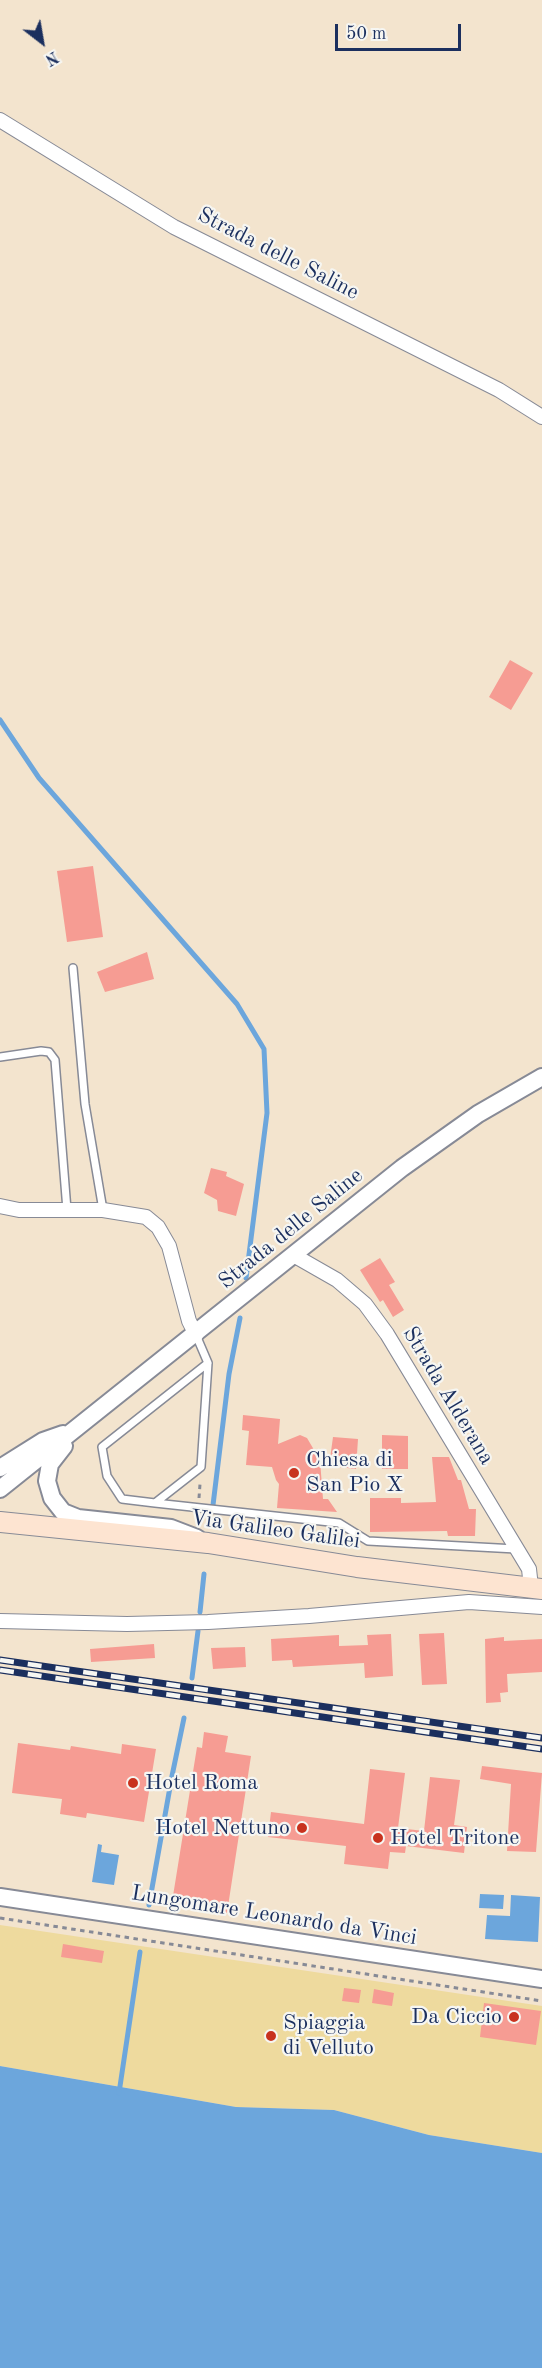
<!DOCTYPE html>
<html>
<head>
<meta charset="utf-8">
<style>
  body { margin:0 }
  #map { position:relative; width:542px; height:2368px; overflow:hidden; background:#f3e4ce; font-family:"Old Standard TT",serif }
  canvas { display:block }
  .north { position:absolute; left:12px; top:12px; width:60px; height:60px; -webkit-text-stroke:4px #f6f6f2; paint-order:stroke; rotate:149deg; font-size:16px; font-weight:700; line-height:24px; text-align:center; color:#1b2f5e }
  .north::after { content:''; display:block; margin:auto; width:21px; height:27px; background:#1b2f5e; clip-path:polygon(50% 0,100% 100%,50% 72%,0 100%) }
  .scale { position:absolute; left:335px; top:24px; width:126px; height:27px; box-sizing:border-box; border:3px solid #1b2f5e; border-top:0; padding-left:8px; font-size:18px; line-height:21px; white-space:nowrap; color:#1b2f5e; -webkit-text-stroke:4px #f6f6f2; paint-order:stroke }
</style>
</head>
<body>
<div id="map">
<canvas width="542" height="2368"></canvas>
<div class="north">N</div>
<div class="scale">50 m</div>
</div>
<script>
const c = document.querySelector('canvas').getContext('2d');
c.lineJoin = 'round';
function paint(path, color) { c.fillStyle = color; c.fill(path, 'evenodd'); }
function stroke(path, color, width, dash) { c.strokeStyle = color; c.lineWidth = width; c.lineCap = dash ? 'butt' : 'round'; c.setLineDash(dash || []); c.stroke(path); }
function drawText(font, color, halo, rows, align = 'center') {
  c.font = font + ' "Old Standard TT",serif'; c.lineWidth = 4.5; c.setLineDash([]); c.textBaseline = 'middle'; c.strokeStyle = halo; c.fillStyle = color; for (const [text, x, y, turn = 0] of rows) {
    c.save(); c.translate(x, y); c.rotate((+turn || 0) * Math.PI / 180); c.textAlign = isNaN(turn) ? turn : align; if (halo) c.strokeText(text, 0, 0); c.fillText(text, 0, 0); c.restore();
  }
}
paint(new Path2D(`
  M 0,1925 L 542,2006 L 542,2153 L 429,2135 L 334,2110 L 236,2107 L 0,2066 Z`), '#eeda9e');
paint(new Path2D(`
  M 98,1844 L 102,1845 L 101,1852 L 119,1855 L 114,1885 L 92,1882 Z
  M 480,1894 L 504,1895 L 503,1909 L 479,1908 Z
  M 511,1895 L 540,1897 L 538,1942 L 485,1939 L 487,1915 L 510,1916 Z
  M 0,2066 L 236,2107 L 334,2110 L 429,2135 L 542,2153 L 542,2368 L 0,2368 Z`), '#6ca6dc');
stroke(new Path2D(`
  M 0,720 L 39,778 L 237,1004 L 264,1049 L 267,1113 L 246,1278
  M 213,1505 L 229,1374 L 240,1318
  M 200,1612 L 204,1574
  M 192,1678 L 198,1631
  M 149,1905 L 172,1776 L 184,1718
  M 119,2093 L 140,1952`), '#6ca6dc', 5);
paint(new Path2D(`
  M 510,660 L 533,673 L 511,710 L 489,697 Z
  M 93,866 L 103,937 L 67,942 L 57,871 Z
  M 147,952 L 154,979 L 105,992 L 97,972 Z
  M 211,1168 L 227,1172 L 226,1176 L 244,1184 L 236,1216 L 218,1211 L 217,1200 L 204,1193 Z
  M 380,1258 L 395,1282 L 389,1285 L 404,1310 L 393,1317 L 383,1300 L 380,1302 L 360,1270 Z
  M 243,1415 L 280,1419 L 278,1444 L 300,1435 L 307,1438 L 320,1460 L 323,1499 L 328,1499 L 337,1512 L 277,1508 L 279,1484 L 276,1480 L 272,1467 L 246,1465 L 249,1431 L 242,1430 Z
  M 382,1435 L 408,1436 L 408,1469 L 382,1469 Z
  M 333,1437 L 358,1439 L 356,1469 L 329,1466 Z
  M 432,1457 L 449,1457 L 458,1480 L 461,1480 L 469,1509 L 476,1509 L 475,1536 L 448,1536 L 447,1531 L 370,1532 L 370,1498 L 401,1498 L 401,1503 L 436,1502 Z
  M 444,1633 L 447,1684 L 422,1685 L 419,1634 Z
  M 391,1634 L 393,1676 L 365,1678 L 364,1663 L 293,1667 L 292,1660 L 272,1661 L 271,1639 L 339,1635 L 339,1646 L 368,1645 L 367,1635 Z
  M 504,1637 L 504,1641 L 542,1639 L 542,1672 L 507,1674 L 508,1692 L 500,1693 L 501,1702 L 486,1703 L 485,1639 Z
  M 154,1644 L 155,1658 L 91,1662 L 90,1649 Z
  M 245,1647 L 246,1667 L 213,1669 L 211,1648 Z
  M 204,1732 L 228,1736 L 225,1752 L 251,1756 L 227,1913 L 184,1906 L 185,1898 L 173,1896 L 197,1747 L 202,1748 Z
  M 18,1743 L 70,1750 L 71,1746 L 121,1754 L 122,1744 L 156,1749 L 144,1822 L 87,1813 L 86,1818 L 60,1814 L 62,1799 L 12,1793 Z
  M 482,1766 L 542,1773 L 536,1852 L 507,1851 L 511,1784 L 480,1779 Z
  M 370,1769 L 405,1773 L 398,1828 L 424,1831 L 430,1777 L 460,1780 L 454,1825 L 467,1827 L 464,1853 L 406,1846 L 405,1853 L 390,1852 L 388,1869 L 344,1864 L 346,1846 L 268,1837 L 271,1812 L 364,1824 Z
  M 63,1944 L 104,1951 L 102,1963 L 61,1957 Z
  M 344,1988 L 361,1990 L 359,2003 L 342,2001 Z
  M 374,1989 L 394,1993 L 392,2006 L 372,2003 Z
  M 484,2003 L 541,2011 L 536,2045 L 480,2037 Z`), '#f69c93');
const service = new Path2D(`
  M 73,968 L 85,1104 L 103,1210
  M 0,1057 L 41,1051 L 49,1052 L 55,1060 L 67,1210
  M 196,1335 L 208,1363 L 201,1467 L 155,1503 L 122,1499 L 107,1476 L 102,1447 L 208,1363
  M 155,1503 L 339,1523 L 368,1541 L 516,1549`);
const minor = new Path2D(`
  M 0,120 L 174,227 L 499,390 L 542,417
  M 0,1206 L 19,1210 L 103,1210 L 146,1217 L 158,1227 L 169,1246 L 189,1321 L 196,1335
  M 295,1256 L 337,1280 L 365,1304 L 387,1334 L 529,1569 L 531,1587
  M 0,1621 L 127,1624 L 208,1622 L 309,1616 L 469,1602 L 542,1607`);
const tertiary = new Path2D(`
  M 64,1446 L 50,1464 L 47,1481 L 52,1498 L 63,1512 L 78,1518 L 171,1528 L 197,1538
  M 0,1468 L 43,1441 L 63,1434
  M 0,1489 L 402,1168 L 478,1114 L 542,1077
  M 0,1897 L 542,1979`);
const secondary = new Path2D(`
  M 0,1522 L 208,1543 L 357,1567 L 542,1589`);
stroke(service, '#878a96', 10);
stroke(minor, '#878a96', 16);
stroke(tertiary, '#878a96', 20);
stroke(secondary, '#878a96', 22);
stroke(new Path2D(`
  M 199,1498 L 200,1484
  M 0,1918 L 542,2001`), '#878a96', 3, [4.5, 4.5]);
stroke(service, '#fff', 7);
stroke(minor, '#fff', 14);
stroke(tertiary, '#fff', 16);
stroke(secondary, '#fde4d1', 20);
const rail = new Path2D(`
  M 0,1660 L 542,1738
  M 0,1670 L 542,1749`);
stroke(rail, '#1b2f5e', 7);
stroke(rail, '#f6f6f2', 4.5, [14]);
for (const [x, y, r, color] of [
  [294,1473,6,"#c8321e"],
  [133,1783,6,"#c8321e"],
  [302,1828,6,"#c8321e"],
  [378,1838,6,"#c8321e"],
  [514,2017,6,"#c8321e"],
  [271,2036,6,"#c8321e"]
]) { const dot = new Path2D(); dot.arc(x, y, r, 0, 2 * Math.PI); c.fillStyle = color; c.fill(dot); stroke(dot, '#f6f6f2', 2); }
drawText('22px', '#1b2f5e', '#f6f6f2', [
  ["Strada delle Saline",278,254,27],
  ["Strada delle Saline",291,1229,-39],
  ["Strada Alderana",448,1396,59],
  ["Via Galileo Galilei",275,1530,8],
  ["Lungomare Leonardo da Vinci",274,1916,9]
]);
drawText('22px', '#1b2f5e', '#f6f6f2', [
  ["Chiesa di",306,1460],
  ["San Pio X",306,1485],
  ["Hotel Roma",145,1783],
  ["Hotel Nettuno",290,1828,"right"],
  ["Hotel Tritone",390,1838],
  ["Da Ciccio",502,2017,"right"],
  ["Spiaggia",283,2023],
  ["di Velluto",283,2048]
], 'left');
</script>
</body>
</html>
